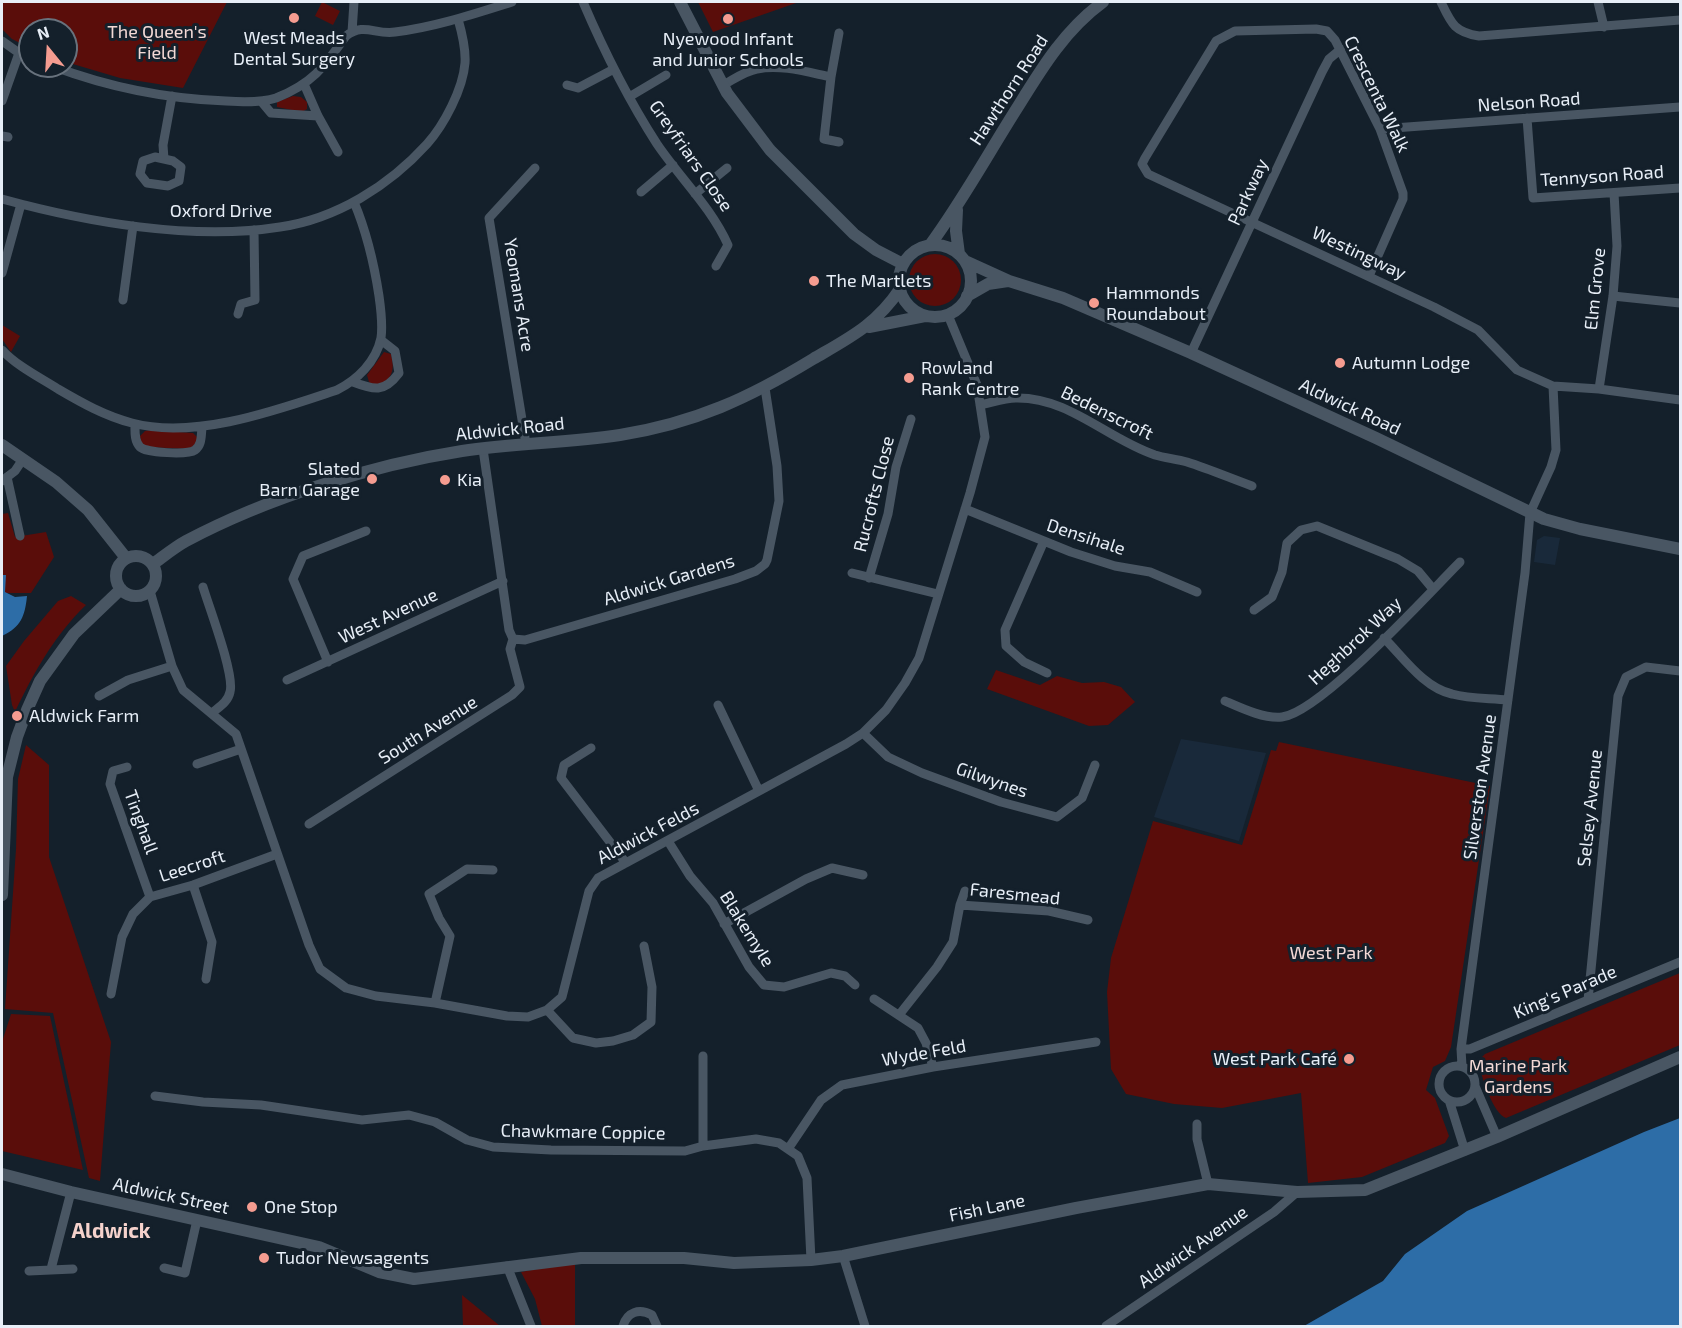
<!DOCTYPE html>
<html>
<head>
<meta charset="utf-8">
<style>
  body { margin:0 }
  #map { position:relative; width:1682px; height:1328px; overflow:hidden; background:#14202b; font-family:"Exo 2",sans-serif }
  canvas { display:block }
  .frame { position:absolute; inset:0; border:3px solid #e7eef7; pointer-events:none }
  .north { position:absolute; left:18px; top:18px; width:60px; height:60px; box-sizing:border-box; background:#14202b; border:2px solid #68727d; border-radius:50%; rotate:342deg; font-size:16px; font-weight:700; line-height:24px; text-align:center; color:#e7eef7 }
  .north::after { content:''; display:block; margin:auto; width:21px; height:27px; background:#f59c90; clip-path:polygon(50% 0,100% 100%,50% 72%,0 100%) }
</style>
</head>
<body>
<div id="map">
<canvas width="1682" height="1328"></canvas>
<div class="frame"></div>
<div class="north">N</div>
</div>
<script>
const c = document.querySelector('canvas').getContext('2d');
c.lineJoin = 'round';
function paint(path, color) { c.fillStyle = color; c.fill(path, 'evenodd'); }
function stroke(path, color, width, dash) { c.strokeStyle = color; c.lineWidth = width; c.lineCap = dash ? 'butt' : 'round'; c.setLineDash(dash || []); c.stroke(path); }
function drawText(font, color, halo, rows, align = 'center') {
  c.font = font + ' "Exo 2",sans-serif'; c.lineWidth = 6; c.setLineDash([]); c.textBaseline = 'middle'; c.strokeStyle = halo; c.fillStyle = color; for (const [text, x, y, turn = 0] of rows) {
    c.save(); c.translate(x, y); c.rotate((+turn || 0) * Math.PI / 180); c.textAlign = isNaN(turn) ? turn : align; if (halo) c.strokeText(text, 0, 0); c.fillText(text, 0, 0); c.restore();
  }
}
paint(new Path2D(`
  M 1544,536 L 1560,538 L 1555,565 L 1534,562 L 1537,540 Z
  M 1181,739 L 1266,753 L 1239,841 L 1154,817 Z`), '#19293a');
paint(new Path2D(`
  M 2,2 L 227,2 L 183,88 L 120,78 L 66,62 L 66,30 L 30,30 L 30,48 L 12,39 L 2,29 Z
  M 322,2 L 340,11 L 333,25 L 315,16 Z
  M 698,2 L 799,2 L 713,32 Z
  M 293,96 L 301,97 L 307,102 L 307,109 L 302,112 L 277,107 L 277,102 Z
  M909 280a26 26 0 1 1 52 0a26 26 0 1 1-52 0Z
  M 2,325 L 20,336 L 11,352 L 2,339 Z
  M 384,352 L 391,354 C 395,370 393,380 375,386 L 369,382 L 367,375 Z
  M 150,430 L 193,433 L 197,437 L 197,442 L 190,449 L 146,447 L 141,442 L 140,436 L 145,431 Z
  M 8,513 L 15,537 L 46,532 L 54,557 L 31,593 L 2,593 L 2,514 Z
  M 71,596 L 86,605 C 54,636 34,672 15,712 L 12,705 L 6,666 L 24,641 L 58,601 Z
  M 996,670 L 1040,685 L 1057,676 L 1082,683 L 1104,682 L 1121,687 L 1135,702 L 1108,725 L 1089,726 L 987,689 Z
  M 1279,742 L 1490,786 L 1451,1047 L 1445,1061 L 1433,1067 L 1426,1090 L 1435,1098 L 1449,1136 L 1445,1143 L 1362,1177 L 1308,1183 L 1301,1093 L 1222,1108 L 1174,1104 L 1126,1094 L 1111,1069 L 1107,992 L 1111,958 L 1153,821 L 1242,845 L 1271,750 L 1276,751 Z
  M 26,745 L 49,765 L 49,857 L 111,1042 L 100,1181 L 89,1178 L 53,1013 L 5,1009 L 16,849 L 18,779 Z
  M 1680,973 L 1680,1045 L 1506,1118 C 1493,1113 1483,1080 1479,1066 L 1478,1061 L 1485,1054 Z
  M 11,1014 L 50,1016 L 83,1170 L 2,1151 L 2,1042 Z
  M 575,1262 L 575,1326 L 542,1326 L 535,1299 L 521,1272 Z
  M 462,1295 L 500,1326 L 463,1326 Z`), '#5a0d0a');
paint(new Path2D(`
  M 3,575 L 6,575 L 5,592 L 15,597 L 27,596 C 25,616 21,627 2,636 L 2,588 Z
  M 1680,1118 L 1680,1326 L 1304,1326 L 1383,1281 L 1405,1254 L 1467,1211 L 1644,1132 Z`), '#2d6da7');
stroke(new Path2D(`
  M 583,2 C 604,51 628,99 657,144 C 680,178 711,207 728,245 L 716,266
  M 1441,2 C 1451,23 1454,32 1479,36 L 1680,20
  M 1598,2 L 1604,27
  M 352,32 L 354,2
  M 839,33 L 831,77 L 824,139 L 839,142
  M 2,41 L 19,53 L 30,58
  M 52,66 C 108,87 167,99 226,101 C 242,102 261,103 276,98 C 313,83 324,67 346,36 C 364,22 375,35 395,32 C 435,27 474,14 512,2
  M 304,84 L 318,116 L 338,152
  M 567,85 L 578,88 L 614,69
  M 723,85 C 733,80 745,71 757,69 C 781,64 807,72 831,77
  M 629,97 L 666,75
  M 2,101 L 19,53
  M 261,101 L 271,113 L 318,116
  M 1527,118 L 1533,198 L 1680,188
  M 1380,129 L 1680,107
  M 2,136 L 8,137
  M 155,157 L 173,161 L 181,167 L 179,181 L 168,186 L 147,183 L 140,174 L 143,161 Z
  M 164,159 L 163,145 L 172,96
  M 641,192 L 673,165
  M 695,194 L 727,168
  M 2,199 C 86,222 192,241 280,227 C 336,219 389,186 427,144 C 444,125 463,89 465,63 C 466,48 462,33 458,19
  M 2,273 L 21,204
  M 1369,276 L 1403,199 L 1403,193 L 1380,129 L 1335,40 L 1327,31 L 1316,29 L 1235,31 L 1216,41 L 1145,158 L 1142,164 L 1148,174 L 1434,307 L 1478,330 L 1517,370 L 1553,386 L 1599,389 L 1680,400
  M 1613,296 L 1680,303
  M 123,300 L 133,226
  M 238,314 L 241,304 L 255,300 L 254,230
  M 2,350 C 17,366 39,377 58,389 C 82,403 105,416 132,423 C 195,440 277,410 337,390 C 357,380 376,362 381,338 C 383,324 381,310 379,296 C 374,263 367,233 354,202
  M 1191,353 L 1322,72 L 1329,59 L 1341,49
  M 353,382 C 374,390 384,393 399,373 L 395,351 L 381,340
  M 1599,389 L 1613,296 L 1617,246 L 1614,193
  M 980,405 C 991,403 1004,398 1016,398 C 1069,397 1107,439 1155,455 C 1165,458 1176,459 1187,462 C 1209,469 1230,478 1252,486
  M 135,424 C 135,431 134,441 140,447 C 146,453 188,455 195,450 C 202,445 201,436 202,428
  M 526,444 L 489,218 L 535,168
  M 483,449 L 509,630 L 513,639
  M 7,477 L 20,536
  M 2,481 L 15,471 L 23,459
  M 965,509 L 1071,552 L 1115,566 L 1150,572 L 1197,592
  M 1044,541 L 1005,630 L 1006,646 L 1024,662 L 1047,673
  M 852,573 L 938,594
  M 869,578 L 888,514 L 896,467 L 911,419
  M 203,587 C 209,607 235,675 230,692 C 228,702 219,707 212,713
  M 150,591 L 172,666 L 183,690 L 236,734 L 309,945 L 320,969 L 346,988 L 376,996 L 435,1003 L 507,1016 L 528,1017 L 547,1010 L 562,997 L 589,891 L 598,878 L 846,744 L 863,733 L 886,710 L 905,683 L 919,658 L 970,493 L 985,437 L 977,385 L 948,315
  M 1254,610 L 1272,597 L 1282,572 L 1287,543 L 1301,530 L 1317,526 L 1398,559 L 1418,571 L 1433,589
  M 1384,638 C 1403,657 1424,688 1452,694 C 1470,699 1490,698 1508,700
  M 513,639 L 525,640 L 735,579 L 756,571 L 765,564 L 767,560 L 779,501 L 777,466 L 765,388
  M 328,662 L 293,579 L 303,556 L 366,531
  M 287,680 L 503,581
  M 99,696 L 128,680 L 172,666
  M 1225,701 C 1241,708 1264,719 1282,717 C 1321,712 1428,594 1460,562
  M 718,705 L 759,791
  M 863,733 L 888,757 L 922,773 L 1001,802 L 1057,817 L 1082,798 L 1095,765
  M 591,748 L 564,765 L 561,778 L 626,863
  M 197,764 L 241,749
  M 127,767 L 113,771 L 110,784 L 150,897
  M 309,824 L 512,695 L 520,687 L 510,649 L 513,639
  M 668,841 L 690,876 L 713,903 L 749,967 L 764,985 L 784,987 L 831,973 L 845,976 L 855,985
  M 193,885 L 212,942 L 206,979
  M 960,905 L 965,891
  M 724,924 L 806,879 L 832,868 L 863,875
  M 111,994 L 122,937 L 133,914 L 150,897 L 193,885 L 277,854
  M 874,999 L 918,1028 L 926,1043 L 933,1067
  M 1588,1000 L 1618,696 L 1626,677 L 1646,667 L 1680,671
  M 435,1003 L 450,936 L 439,918 L 429,894 L 467,869 L 493,870
  M 547,1010 L 573,1038 L 596,1043 L 613,1041 L 633,1035 L 651,1022 L 652,987 L 644,946
  M 899,1015 L 937,967 L 953,942 L 960,905 L 1049,911 L 1088,920
  M 1461,1049 L 1470,1049 L 1680,962
  M 703,1056 L 703,1146
  M1439 1084a18 18 0 1 1 36 0a18 18 0 1 1-36 0Z
  M 1462,1066 L 1461,1049 L 1525,573 L 1530,513 L 1551,467 L 1556,450 L 1553,386
  M 1475,1086 L 1497,1137
  M 155,1096 L 203,1102 L 261,1105 L 362,1120 L 409,1115 L 435,1122 L 467,1140 L 493,1147 L 551,1150 L 685,1151 L 703,1146 L 756,1139 L 779,1143 L 798,1156 L 807,1178 L 811,1260
  M 1449,1100 L 1465,1151
  M 1197,1124 L 1197,1139 L 1208,1184
  M 788,1149 L 821,1100 L 842,1085 L 933,1067 L 1096,1042
  M 845,1262 L 865,1326
  M 507,1266 L 531,1326
  M 164,1268 L 185,1273 L 197,1220
  M 51,1269 L 71,1192
  M 29,1271 L 73,1269
  M 623,1326 C 627,1312 639,1308 652,1315 L 657,1326
  M 1106,1326 L 1274,1212 L 1297,1192`), '#495663', 9);
stroke(new Path2D(`
  M 680,2 L 727,93 L 770,150 L 854,234 L 876,250 L 903,264
  M 957,210 L 956,231 L 959,254
  M 930,245 C 963,200 989,152 1019,105 C 1043,66 1066,29 1103,2
  M899 281a36 36 0 1 1 72 0a36 36 0 1 1-72 0Z
  M 965,261 L 1009,281 L 1063,298 L 1191,353 L 1376,438 L 1544,519 L 1580,529 L 1680,549
  M 967,296 L 988,284 L 1008,281
  M 869,327 L 925,316
  M 2,445 L 56,482 L 88,510 L 126,558
  M116 576a20 20 0 1 1 40 0a20 20 0 1 1-40 0Z
  M 153,564 C 164,556 175,547 186,541 C 267,498 372,465 462,451 C 514,443 568,443 620,435 C 695,423 749,398 813,359 C 849,338 876,325 900,289
  M 2,895 L 7,777 L 17,737 L 27,710 L 40,681 L 74,634 L 121,589
  M 2,1174 L 71,1192 L 319,1247 L 379,1272 L 414,1279 L 581,1258 L 684,1258 L 734,1263 L 811,1260 L 843,1256 L 1076,1208 L 1208,1184 L 1297,1192 L 1365,1190 L 1497,1137 L 1680,1057`), '#495663', 12);
for (const [x, y, r, color] of [
  [294,18,6,"#f59c90"],
  [728,19,6,"#f59c90"],
  [814,281,6,"#f59c90"],
  [1094,303,6,"#f59c90"],
  [1340,363,6,"#f59c90"],
  [909,378,6,"#f59c90"],
  [372,479,6,"#f59c90"],
  [445,480,6,"#f59c90"],
  [17,716,6,"#f59c90"],
  [1349,1059,6,"#f59c90"],
  [252,1207,6,"#f59c90"],
  [264,1258,6,"#f59c90"]
]) { const dot = new Path2D(); dot.arc(x, y, r, 0, 2 * Math.PI); c.fillStyle = color; c.fill(dot); stroke(dot, '#14202b', 2); }
drawText('18px', '#f3d9d6', '#14202b', [
  ["The Queen's",157,32],
  ["Field",157,53],
  ["West Park",1331,953],
  ["Marine Park",1518,1066],
  ["Gardens",1518,1087]
]);
drawText('18px', '#e7eef7', '#14202b', [
  ["West Meads",294,38,"center"],
  ["Dental Surgery",294,59,"center"],
  ["Nyewood Infant",728,39,"center"],
  ["and Junior Schools",728,60,"center"],
  ["The Martlets",826,281],
  ["Hammonds",1106,293],
  ["Roundabout",1106,314],
  ["Autumn Lodge",1352,363],
  ["Rowland",921,368],
  ["Rank Centre",921,389],
  ["Slated",360,469,"right"],
  ["Barn Garage",360,490,"right"],
  ["Kia",457,480],
  ["Aldwick Farm",29,716],
  ["West Park Café",1337,1059,"right"],
  ["One Stop",264,1207],
  ["Tudor Newsagents",276,1258]
], 'left');
drawText('18px', '#e7eef7', '#14202b', [
  ["Hawthorn Road",1009,90,-57],
  ["Crescenta Walk",1377,94,64],
  ["Nelson Road",1529,102,-4],
  ["Greyfriars Close",691,156,55],
  ["Tennyson Road",1602,176,-4],
  ["Parkway",1248,192,-65],
  ["Oxford Drive",221,211],
  ["Westingway",1359,253,25],
  ["Elm Grove",1595,289,-84],
  ["Yeomans Acre",519,295,81],
  ["Aldwick Road",1350,407,25],
  ["Bedenscroft",1107,413,26],
  ["Aldwick Road",510,429,-6],
  ["Rucrofts Close",874,494,-76],
  ["Densihale",1086,537,18],
  ["Aldwick Gardens",669,580,-17],
  ["West Avenue",388,616,-25],
  ["Heghbrok Way",1355,641,-43],
  ["South Avenue",428,730,-32],
  ["Gilwynes",992,780,19],
  ["Silverston Avenue",1480,787,-82],
  ["Selsey Avenue",1590,808,-84],
  ["Tinghall",141,822,70],
  ["Aldwick Felds",648,833,-28],
  ["Leecroft",192,866,-18],
  ["Faresmead",1015,894,6],
  ["Blakemyle",747,929,58],
  ["King's Parade",1565,992,-23],
  ["Wyde Feld",924,1053,-10],
  ["Chawkmare Coppice",583,1132,1],
  ["Aldwick Street",171,1196,12],
  ["Fish Lane",987,1208,-12],
  ["Aldwick Avenue",1193,1247,-35]
]);
drawText('bold 21px', '#f5d2cc', '#14202b', [
  ["Aldwick",111,1231]
]);
</script>
</body>
</html>
